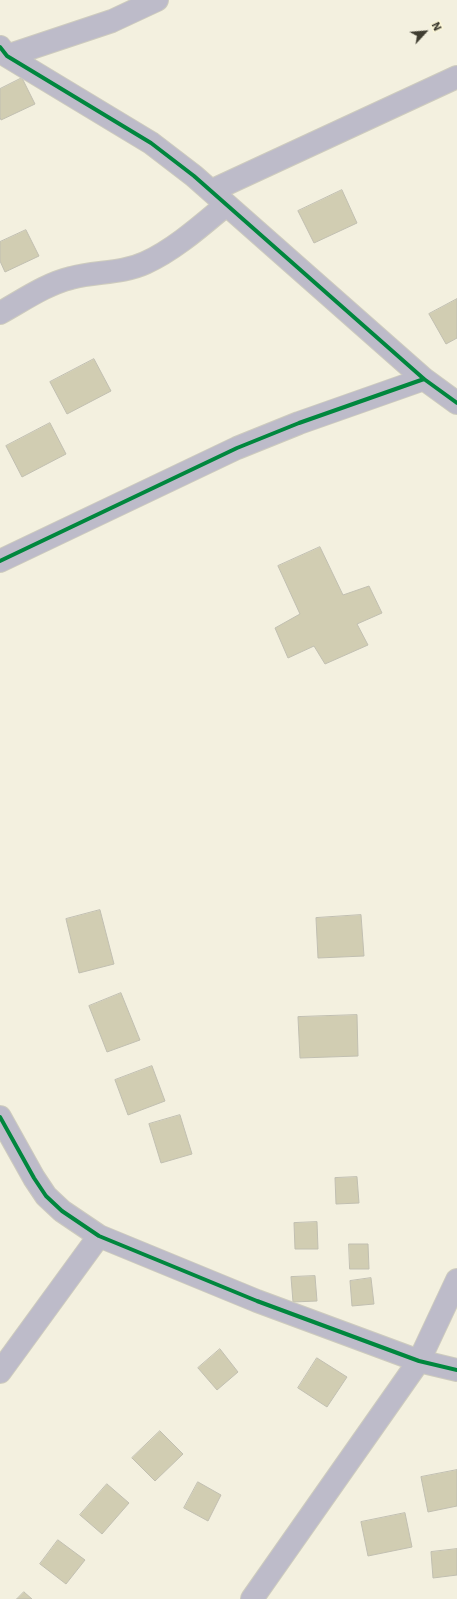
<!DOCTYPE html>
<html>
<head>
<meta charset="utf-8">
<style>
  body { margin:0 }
  #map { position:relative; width:457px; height:1599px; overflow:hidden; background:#f3f0df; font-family:"Work Sans",sans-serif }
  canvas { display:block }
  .north { position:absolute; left:405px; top:12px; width:40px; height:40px; -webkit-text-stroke:3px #fbf6d7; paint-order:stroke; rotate:64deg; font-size:11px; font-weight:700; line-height:16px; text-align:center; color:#3f3d31 }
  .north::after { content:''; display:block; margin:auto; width:14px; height:18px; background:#3f3d31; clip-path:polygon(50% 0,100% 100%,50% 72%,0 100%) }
</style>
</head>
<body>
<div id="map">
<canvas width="457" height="1599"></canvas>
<div class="north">N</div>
</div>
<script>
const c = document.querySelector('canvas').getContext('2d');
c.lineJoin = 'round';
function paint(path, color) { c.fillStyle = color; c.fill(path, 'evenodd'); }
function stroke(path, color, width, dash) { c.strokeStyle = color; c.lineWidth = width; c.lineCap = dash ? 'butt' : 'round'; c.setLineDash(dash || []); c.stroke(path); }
const building = new Path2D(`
  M 22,78 L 35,104 L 1,120 L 0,117 L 0,89 Z
  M 342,190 L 357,223 L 314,243 L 298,211 Z
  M 26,230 L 39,256 L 5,272 L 0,261 L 0,242 Z
  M 457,299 L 457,338 L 446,344 L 429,314 Z
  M 94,359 L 111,391 L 67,414 L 50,382 Z
  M 50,423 L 66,454 L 22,477 L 6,446 Z
  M 320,547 L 343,595 L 369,586 L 382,613 L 357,624 L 368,645 L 325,664 L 314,646 L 288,658 L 275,628 L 300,614 L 278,566 Z
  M 100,910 L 114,964 L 79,973 L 66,919 Z
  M 361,915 L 364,956 L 318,958 L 316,918 Z
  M 121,993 L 140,1040 L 107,1052 L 89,1006 Z
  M 357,1015 L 358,1056 L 300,1058 L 298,1017 Z
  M 152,1066 L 165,1101 L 128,1115 L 115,1080 Z
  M 180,1115 L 192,1154 L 161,1163 L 149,1124 Z
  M 357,1177 L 359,1203 L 336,1204 L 335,1178 Z
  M 317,1222 L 318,1249 L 295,1249 L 294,1223 Z
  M 349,1244 L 368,1244 L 369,1269 L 350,1269 Z
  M 315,1276 L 317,1301 L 293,1302 L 291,1277 Z
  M 371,1278 L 374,1304 L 352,1306 L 350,1281 Z
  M 220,1349 L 238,1372 L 217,1390 L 198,1368 Z
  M 317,1358 L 347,1377 L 327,1407 L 298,1388 Z
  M 160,1431 L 183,1454 L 155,1481 L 132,1458 Z
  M 457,1470 L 457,1506 L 428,1512 L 421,1477 Z
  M 198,1482 L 221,1495 L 208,1521 L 184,1508 Z
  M 107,1484 L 129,1503 L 102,1534 L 80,1515 Z
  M 405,1513 L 412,1547 L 368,1556 L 361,1522 Z
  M 58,1540 L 85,1560 L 66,1584 L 40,1564 Z
  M 457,1549 L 457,1575 L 433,1578 L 431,1552 Z
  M 24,1592 L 32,1599 L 17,1599 Z`);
paint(building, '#d1cdb2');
stroke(building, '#c1bfb1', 1);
const minor = new Path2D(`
  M 0,47 L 7,56 L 151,143 L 194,176 L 424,379 L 457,403
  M 7,56 L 112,21 L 157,0
  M 211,191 L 457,77
  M 0,313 C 22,301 46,284 71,278 C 95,271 121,274 145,263 C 174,250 202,225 226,205
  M 0,561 L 237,448 L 299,423 L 424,379
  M 0,1117 L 34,1178 L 46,1196 L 62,1211 L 99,1236 L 257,1301 L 419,1361 L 457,1370
  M 0,1372 L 99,1236
  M 252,1599 L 419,1361 L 457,1280`);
stroke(minor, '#cdcbbe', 24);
stroke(minor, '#bdbbc9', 22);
stroke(new Path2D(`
  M 0,47 L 7,56 L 151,143 L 194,176 L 424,379 L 457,403
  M 0,561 L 237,448 L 299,423 L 424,379
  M 0,1117 L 34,1178 L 46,1196 L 62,1211 L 99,1236 L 257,1301 L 419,1361 L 457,1370`), '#00873e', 4);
</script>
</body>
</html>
